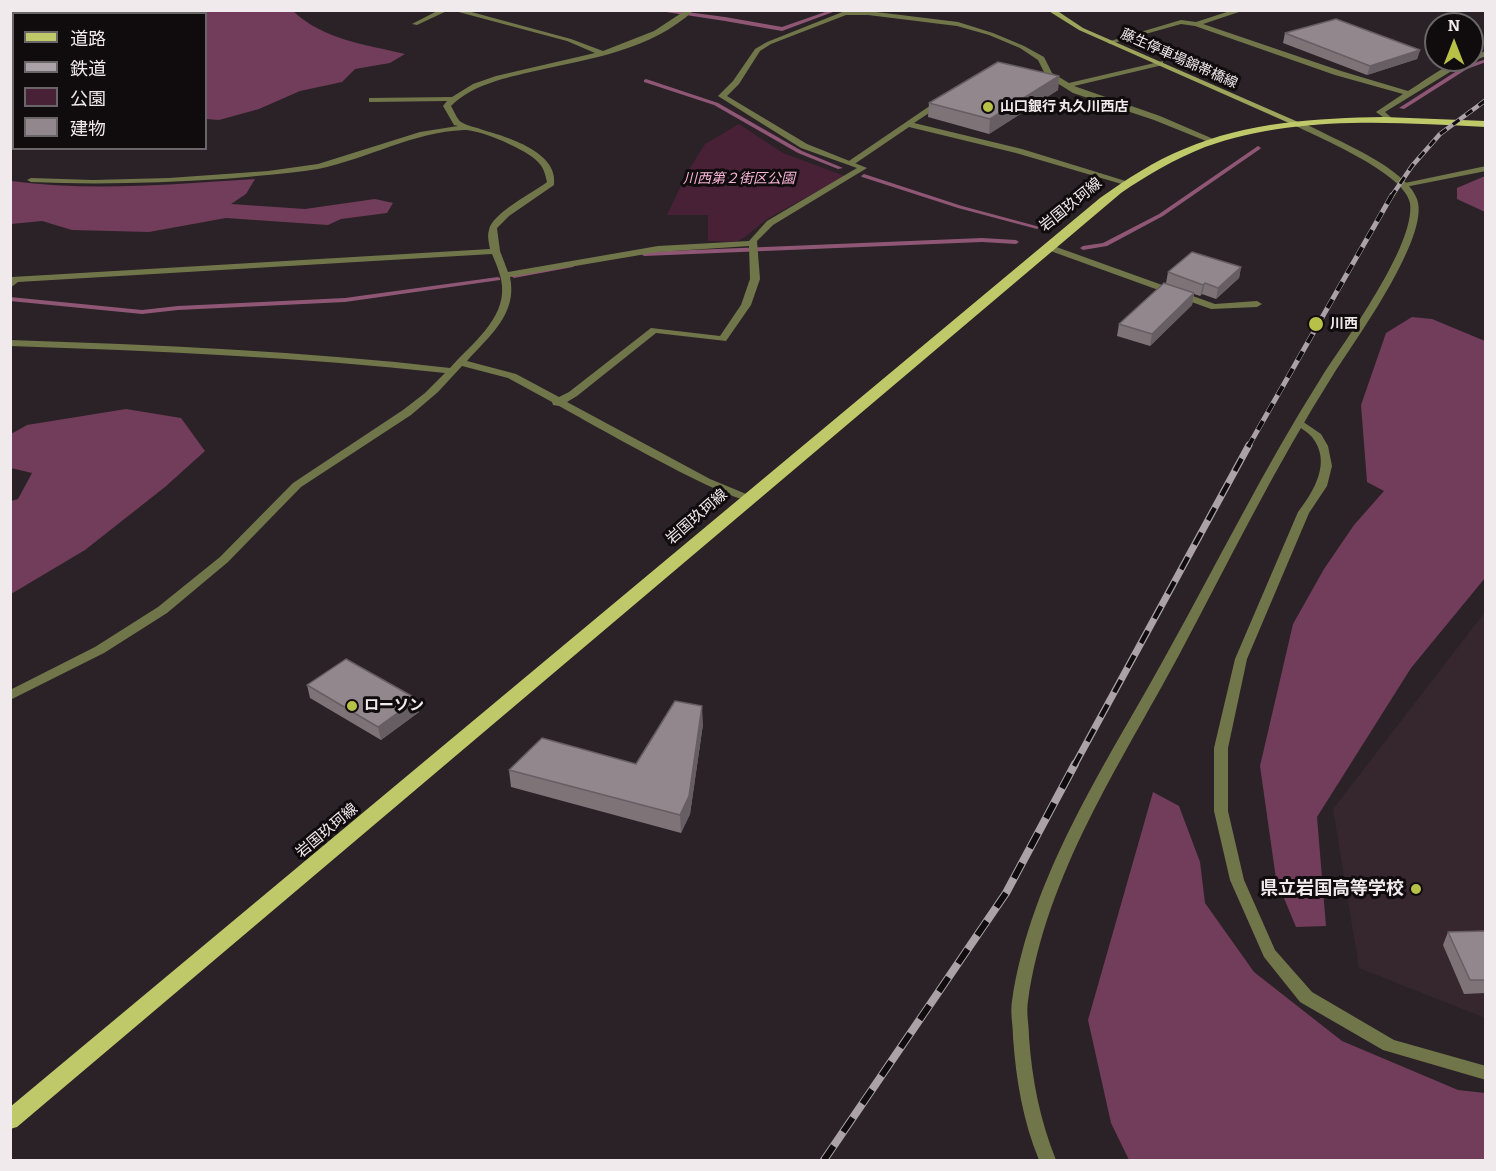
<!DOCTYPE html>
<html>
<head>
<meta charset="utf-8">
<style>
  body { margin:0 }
  #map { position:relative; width:1496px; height:1171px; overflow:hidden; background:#2a2226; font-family:Bitter,"Noto Sans JP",serif }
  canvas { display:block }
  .frame { position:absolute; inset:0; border:12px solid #f1eaed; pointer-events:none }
  .legend { position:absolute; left:12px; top:12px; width:195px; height:138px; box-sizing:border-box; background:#100c0e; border:2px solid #6a6567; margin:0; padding:8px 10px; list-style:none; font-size:18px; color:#f1eaed }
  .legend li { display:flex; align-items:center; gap:12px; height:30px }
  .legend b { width:30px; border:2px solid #6a6567 }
  .north { position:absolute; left:1424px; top:12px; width:60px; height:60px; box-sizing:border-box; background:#100c0e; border:2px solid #6a6567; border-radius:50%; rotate:0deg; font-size:16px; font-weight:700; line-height:24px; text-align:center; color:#f1eaed }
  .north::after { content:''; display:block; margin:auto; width:21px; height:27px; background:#b7c148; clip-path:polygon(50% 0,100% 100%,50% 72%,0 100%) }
</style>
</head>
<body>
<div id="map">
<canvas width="1496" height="1171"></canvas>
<div class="frame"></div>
<ul class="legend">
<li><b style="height:8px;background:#bfc969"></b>道路</li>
<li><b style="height:8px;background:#aaa2a6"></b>鉄道</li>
<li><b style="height:16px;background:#482137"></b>公園</li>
<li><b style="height:16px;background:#92878c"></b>建物</li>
</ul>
<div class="north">N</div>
</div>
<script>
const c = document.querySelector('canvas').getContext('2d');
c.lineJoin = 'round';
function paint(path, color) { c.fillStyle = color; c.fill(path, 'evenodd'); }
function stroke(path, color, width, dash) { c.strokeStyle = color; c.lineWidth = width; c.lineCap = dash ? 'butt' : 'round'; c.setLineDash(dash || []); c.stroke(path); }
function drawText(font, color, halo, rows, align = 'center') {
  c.font = font + ' Bitter,"Noto Sans JP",serif'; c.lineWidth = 6; c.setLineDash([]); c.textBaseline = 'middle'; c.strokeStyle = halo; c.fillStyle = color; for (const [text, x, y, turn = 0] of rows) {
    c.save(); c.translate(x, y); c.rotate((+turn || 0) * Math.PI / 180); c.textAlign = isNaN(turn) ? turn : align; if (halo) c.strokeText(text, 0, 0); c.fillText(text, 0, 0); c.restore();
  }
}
paint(new Path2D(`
  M 1485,612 L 1485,1018 L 1359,968 L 1333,809 Z`), '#36272e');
paint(new Path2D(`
  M 739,124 L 783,153 L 845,176 L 767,219 L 745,237 L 736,242 L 708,241 L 708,215 L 667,215 L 688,171 L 705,144 Z`), '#482137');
paint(new Path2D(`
  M 10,11 L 293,11 C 324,40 364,44 405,54 L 390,63 L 355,69 L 342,82 L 300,91 L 259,109 L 219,120 L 206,119 L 206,14 L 14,14 L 14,146 L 11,146 Z
  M 1485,176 L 1485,212 L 1457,199 L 1457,188 Z
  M 255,179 L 246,194 L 231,204 L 305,209 L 375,199 L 393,203 L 387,213 L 341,219 L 328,225 L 226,218 L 149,232 L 72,230 L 42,221 L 11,224 L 11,181 C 92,192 174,184 255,179 Z
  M 1412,317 L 1432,319 L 1485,341 L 1485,578 L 1411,668 L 1317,817 L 1326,926 L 1296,927 L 1276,879 L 1260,766 L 1293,624 L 1324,569 L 1354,525 L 1384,491 L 1367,482 L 1361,405 L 1386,333 Z
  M 126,409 L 181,418 L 205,451 L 165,487 L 85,550 L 11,594 L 11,501 L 18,499 L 32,473 L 11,468 L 11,434 L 27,425 Z
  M 1153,792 L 1179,806 L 1200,862 L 1205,903 L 1254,972 L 1342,1041 L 1458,1090 L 1485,1093 L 1485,1160 L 1129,1160 L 1111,1123 L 1088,1020 Z`), '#723d5a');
paint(new Path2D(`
  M 653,10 L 671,10 L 725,17 L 782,27 L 828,11 L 833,12 L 782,31 L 725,21 Z
  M 1486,59 L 1486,62 L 1467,69 L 1404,109 L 1399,108 L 1463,67 Z
  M 646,79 L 718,103 L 802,151 L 843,168 L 838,169 L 798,153 L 714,105 L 644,82 L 644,80 Z
  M 1258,146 L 1261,148 L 1260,149 L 1163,216 L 1107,246 L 1083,250 L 1080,248 L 1083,246 L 1103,243 L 1159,214 Z
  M 864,174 L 962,206 L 1040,227 L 1037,229 L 958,208 L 862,177 L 861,176 Z
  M 982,238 L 1016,240 L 1019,242 L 1016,244 L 982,242 L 644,256 L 641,254 L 644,252 Z
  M 571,264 L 574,266 L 573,267 L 514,278 L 511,276 L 514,274 Z
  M 498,277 L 500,278 L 500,280 L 345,302 L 178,310 L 142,314 L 10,301 L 10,297 L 142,310 L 178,306 L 345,298 Z`), '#8f5775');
paint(new Path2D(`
  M 937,101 L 944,103 L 914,123 L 1022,149 L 1132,183 L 1125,185 L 1016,153 L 909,127 L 853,165 L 846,163 Z`), '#71764a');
paint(new Path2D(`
  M 439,10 L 449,10 L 417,25 L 412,24 Z
  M 451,10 L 464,10 L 571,39 L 603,51 L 654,31 L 686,10 L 694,10 C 652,50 589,59 535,71 C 506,78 473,84 451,106 C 454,111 457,119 461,122 C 467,126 476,127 483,130 C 507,137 559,152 554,185 L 509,216 L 497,228 L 500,251 L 508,272 L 658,246 L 749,241 L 767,221 L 857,168 L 801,148 L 718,96 L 733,81 L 755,49 L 767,42 L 845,11 L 868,11 L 958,22 L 993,33 L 1024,46 L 1044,57 L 1052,73 L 1069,83 L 1163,61 L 1163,65 L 1074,86 L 1160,116 L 1218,141 L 1211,143 L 1154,120 L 1073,93 L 1046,76 L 1038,60 L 1020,48 L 989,35 L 957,26 L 868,15 L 846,15 L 771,44 L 760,51 L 739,84 L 727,96 L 807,144 L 867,168 L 773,225 L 757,241 L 760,279 L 751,305 L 726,341 L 656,333 L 577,396 L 567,402 L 710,479 L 751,496 L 753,498 L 751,500 C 730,504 587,421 559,406 L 553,405 L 552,402 L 508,378 L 462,366 L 438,392 L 411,415 L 301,487 L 228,562 L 167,613 L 104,653 L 10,700 L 10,690 L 95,647 L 158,607 L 220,557 L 293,483 L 403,410 L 425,393 L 445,373 C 301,357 156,351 10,346 L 10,340 C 157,345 304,351 450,368 C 470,345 505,320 502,286 C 501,274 496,264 492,254 L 18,282 L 10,288 L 12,277 L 490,249 C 489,243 487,236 489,230 C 492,213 533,193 547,182 C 545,174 544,168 538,162 C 528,150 479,129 464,130 C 413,132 367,159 318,169 C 287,174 255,176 223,179 C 159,183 95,185 31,182 L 27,180 L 31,178 L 93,180 L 169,178 L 268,171 L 318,164 L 420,132 L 458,126 L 454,125 L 443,106 L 447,101 L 372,102 L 369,102 L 369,98 L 452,97 L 473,84 L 496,76 L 595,53 L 567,41 ZM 749,246 L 750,279 L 741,305 L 720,336 L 651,328 L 569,392 L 559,397 L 516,374 L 467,361 C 489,336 518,314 510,277 L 658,252 Z
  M 1233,10 L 1245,10 L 1203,24 L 1341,71 L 1408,91 C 1428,79 1449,60 1472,60 L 1472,56 L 1486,51 L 1486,56 L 1458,67 L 1385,112 L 1394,120 L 1390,122 L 1376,112 L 1403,94 L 1335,75 L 1195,26 L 1181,24 L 1110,44 L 1107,42 L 1181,20 L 1196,22 Z
  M 1486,166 L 1486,171 L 1405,187 L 1401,185 L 1405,183 Z
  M 1048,244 L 1215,304 L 1257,301 L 1262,304 L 1257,307 L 1211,309 L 1045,249 L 1044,247 Z
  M 1299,419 L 1321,434 L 1328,446 L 1332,466 L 1327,486 L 1309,513 L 1247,659 L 1228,748 L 1228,811 L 1244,880 L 1275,950 L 1312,992 L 1394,1040 L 1486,1066 L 1486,1080 L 1383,1050 L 1300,1002 L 1264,957 L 1230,880 L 1214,811 L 1214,748 L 1235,659 L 1298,512 C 1314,491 1332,462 1312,437 C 1307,431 1299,428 1294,422 Z`), '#71764a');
paint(new Path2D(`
  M 1298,123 L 1304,123 C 1333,139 1406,167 1417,199 C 1431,236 1354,342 1333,375 C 1276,465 1229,561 1179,655 C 1120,765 1046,874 1028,1001 C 1026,1013 1029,1025 1029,1037 C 1032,1080 1040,1120 1056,1160 L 1039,1160 C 1023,1121 1016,1080 1013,1037 C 1013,1025 1010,1013 1012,1001 C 1031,875 1105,766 1165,657 C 1217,564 1264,468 1321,378 C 1344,342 1416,245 1410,203 C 1405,174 1324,140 1298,127 Z`), '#71764a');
paint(new Path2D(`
  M 1047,10 L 1056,10 L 1083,28 L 1305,125 L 1298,127 L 1079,30 Z`), '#9da55c');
paint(new Path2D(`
  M 1384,117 L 1486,121 L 1486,127 C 1394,122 1293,115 1205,147 C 1175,159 1147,175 1121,193 L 17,1127 L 10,1129 L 10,1107 L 1100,198 C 1127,179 1154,161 1184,149 C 1247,122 1317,118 1384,117 Z`), '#bfc969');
const railFar3 = new Path2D(`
  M 1391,197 L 1412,166 L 1440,134 L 1486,100`);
const railFar2 = new Path2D(`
  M 1248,447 L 1392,195`);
const railFar1 = new Path2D(`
  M 1074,766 L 1249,445`);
const rail = new Path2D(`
  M 824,1160 L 1006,893 L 1075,764`);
stroke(railFar3, '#aaa2a6', 4.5);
stroke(railFar2, '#aaa2a6', 5);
stroke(railFar1, '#aaa2a6', 7);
stroke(rail, '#aaa2a6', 8);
stroke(railFar3, '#100c0e', 3, [8]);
stroke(railFar2, '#100c0e', 4, [10]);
stroke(railFar1, '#100c0e', 4.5, [14]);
stroke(rail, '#100c0e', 6, [17]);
paint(new Path2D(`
  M 1285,33 L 1420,50 L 1417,59 L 1367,75 L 1283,43 Z
  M 1059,76 L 1058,90 L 989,134 L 928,117 L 929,103 Z
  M 1241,267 L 1239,278 L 1216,299 L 1202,294 L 1200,296 L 1194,294 L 1192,305 L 1150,346 L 1117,336 L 1119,324 L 1166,283 L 1168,272 Z
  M 307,685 L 417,699 L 419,712 L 381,740 L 310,698 Z
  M 703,724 L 690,814 L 681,833 L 511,787 L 509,770 L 636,764 Z
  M 1485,931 L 1485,993 L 1464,994 L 1443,945 L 1448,932 Z`), '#7e7478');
paint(new Path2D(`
  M 1420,50 L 1417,59 L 1367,75 L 1370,66 Z
  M 1059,76 L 1058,90 L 989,134 L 990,119 Z
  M 1241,267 L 1239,278 L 1216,299 L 1218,288 Z
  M 1205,283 L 1202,294 L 1200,296 L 1203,285 Z
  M 1194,293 L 1192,305 L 1150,346 L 1152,334 Z
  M 417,699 L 419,712 L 381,740 L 378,727 Z
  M 702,706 L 703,724 L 690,814 L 681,833 L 680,815 Z`), '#665e62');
const building = new Path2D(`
  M 1336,19 L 1420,50 L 1370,66 L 1285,33 Z
  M 998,62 L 1059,76 L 990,119 L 929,103 Z
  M 1192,252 L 1241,267 L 1218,288 L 1205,283 L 1203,285 L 1168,272 Z
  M 1164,283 L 1194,293 L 1152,334 L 1119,324 Z
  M 346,659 L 417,699 L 378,727 L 307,685 Z
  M 675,701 L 702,706 L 689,796 L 680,815 L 509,770 L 542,738 L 636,764 Z
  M 1485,931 L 1485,980 L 1470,980 L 1448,932 Z`);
paint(building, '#92878c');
stroke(building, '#665e62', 1.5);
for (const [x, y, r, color] of [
  [988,107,6,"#b7c148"],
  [1316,324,8,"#b7c148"],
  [352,706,6,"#b7c148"],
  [1416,889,6,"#b7c148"]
]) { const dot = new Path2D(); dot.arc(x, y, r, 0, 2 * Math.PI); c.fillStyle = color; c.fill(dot); stroke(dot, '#100c0e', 2); }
drawText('14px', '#f1eaed', '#100c0e', [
  ["藤生停車場錦帯橋線",1179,59,24]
]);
drawText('bold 14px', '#f1eaed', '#100c0e', [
  ["山口銀行 丸久川西店",1000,107],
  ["川西",1330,324]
], 'left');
drawText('italic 14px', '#f9b4d6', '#100c0e', [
  ["川西第２街区公園",739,179]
]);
drawText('15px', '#f1eaed', '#100c0e', [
  ["岩国玖珂線",1071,205,-39],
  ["岩国玖珂線",697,517,-41],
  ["岩国玖珂線",327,831,-40]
]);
drawText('bold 15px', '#f1eaed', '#100c0e', [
  ["ローソン",364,706]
], 'left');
drawText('bold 18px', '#f1eaed', '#100c0e', [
  ["県立岩国高等学校",1404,889]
], 'right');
</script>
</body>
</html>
